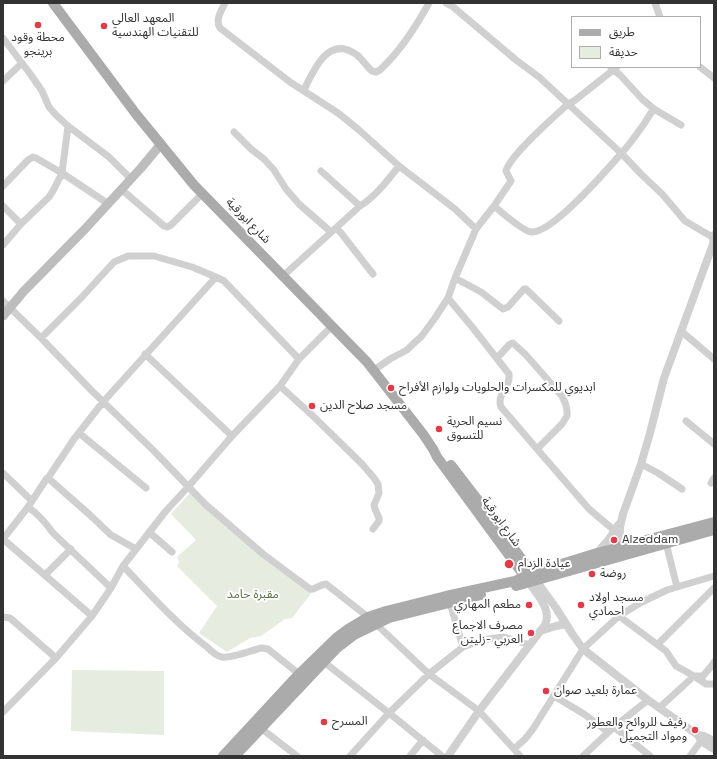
<!DOCTYPE html>
<html>
<head>
<meta charset="utf-8">
<style>
  body { margin:0 }
  #map { position:relative; width:717px; height:759px; overflow:hidden; background:#fff; font-family:"Space Grotesk","Noto Sans Arabic",sans-serif }
  canvas { display:block }
  .frame { position:absolute; inset:0; border:4px solid #333; pointer-events:none }
  .legend { position:absolute; left:571px; top:16px; width:130px; height:52px; box-sizing:border-box; background:#fff; border:1px solid #adadad; margin:0; padding:5px 7px; list-style:none; font-size:12px; color:#333 }
  .legend li { display:flex; align-items:center; gap:8px; height:20px }
  .legend b { width:20px; border:1px solid #adadad }
</style>
</head>
<body>
<div id="map">
<canvas width="717" height="759"></canvas>
<div class="frame"></div>
<ul class="legend">
<li><b style="height:5px;background:#ababab"></b>طريق</li>
<li><b style="height:11px;background:#e6ecdf"></b>حديقة</li>
</ul>
</div>
<script>
const c = document.querySelector('canvas').getContext('2d');
c.lineJoin = 'round';
function paint(path, color) { c.fillStyle = color; c.fill(path, 'evenodd'); }
function stroke(path, color, width, dash) { c.strokeStyle = color; c.lineWidth = width; c.lineCap = dash ? 'butt' : 'round'; c.setLineDash(dash || []); c.stroke(path); }
function drawText(font, color, halo, rows, align = 'center') {
  c.font = font + ' "Space Grotesk","Noto Sans Arabic",sans-serif'; c.lineWidth = 4; c.setLineDash([]); c.textBaseline = 'middle'; c.strokeStyle = halo; c.fillStyle = color; for (const [text, x, y, turn = 0] of rows) {
    c.save(); c.translate(x, y); c.rotate((+turn || 0) * Math.PI / 180); c.textAlign = isNaN(turn) ? turn : align; if (halo) c.strokeText(text, 0, 0); c.fillText(text, 0, 0); c.restore();
  }
}
paint(new Path2D(`
  M 192,491 L 313,591 L 292,618 L 285,619 L 261,636 L 250,638 L 227,652 L 199,633 L 217,606 L 177,566 L 179,562 L 177,557 L 196,540 L 171,514 Z
  M 72,670 L 164,671 L 164,735 L 71,731 Z`), '#e6ecdf');
stroke(new Path2D(`
  M 225,3 C 221,11 215,20 220,28 L 290,82 L 338,113 L 359,130 L 399,166 L 455,209 L 476,229
  M 446,3 L 452,6 L 516,60 L 539,77 L 621,153 L 641,174 L 663,195 L 685,221 L 714,238
  M 655,3 L 660,17
  M 3,38 L 31,75 L 42,91 L 49,107 L 56,115 L 68,126 L 109,157 L 130,178
  M 700,67 L 709,74 L 714,78
  M 611,68 L 620,75 L 642,99 L 654,109
  M 3,81 L 22,63
  M 304,90 C 314,69 329,34 357,55 C 363,60 366,66 372,71 L 376,72 L 380,70 C 401,50 415,28 429,3
  M 234,132 L 251,149 L 264,159 L 274,170 L 286,189 L 299,204 L 331,232
  M 3,186 L 28,160 L 33,157 L 36,158 L 62,173 L 107,203
  M 121,189 L 164,226 L 167,227 L 171,225 L 203,193
  M 3,206 L 21,224
  M 360,206 C 376,196 387,181 399,166
  M 494,206 L 511,181 L 506,171 C 510,155 554,117 568,104 L 574,101 L 617,67
  M 336,228 L 341,233 L 373,274
  M 3,245 L 21,224 L 49,197 L 53,191 L 62,173 L 68,126
  M 283,276 L 360,206 L 321,171
  M 216,277 L 224,281 L 299,359
  M 455,278 L 481,292 L 503,309 L 508,307 L 524,289 L 526,289 L 559,321
  M 448,298 L 473,328 L 509,374 C 511,387 496,394 501,407 L 537,449 L 589,509 L 615,531
  M 3,301 L 41,338 L 91,390 L 155,452 L 205,504 L 263,554 L 310,589 L 313,589 L 322,585 L 326,584 L 368,617
  M 681,331 L 714,359
  M 145,354 L 232,436
  M 497,358 L 510,344 L 513,343 L 514,344 L 526,355 L 562,396 L 566,405 L 567,411 L 567,416 L 562,424 L 537,449
  M 374,370 L 390,359 L 407,350 L 414,343 L 421,337 L 435,318 L 448,298 L 455,278 L 476,229 L 494,206 C 501,212 523,231 531,232 C 553,234 610,166 626,148 C 632,141 638,132 644,124 C 647,119 650,114 654,109 L 681,125
  M 280,386 L 313,416 L 362,464 L 374,478 L 378,484 L 379,493 L 374,505 L 375,509 L 379,518 L 379,521 L 373,529
  M 686,421 L 714,444
  M 79,433 L 146,488
  M 641,464 L 658,473 L 682,489
  M 3,473 L 32,501
  M 48,478 L 90,515 L 111,535 L 136,549
  M 711,483 L 714,478
  M 28,507 C 38,514 46,523 53,533 L 111,588
  M 149,532 L 172,552
  M 3,539 L 28,507 L 47,478 L 48,478 L 74,439 L 103,402 L 216,277 L 192,267 L 154,256 L 128,256 L 114,262 L 82,297 L 41,338
  M 3,539 L 92,616
  M 666,543 L 677,587
  M 123,566 C 150,594 176,624 207,647 C 211,651 216,656 222,657 C 230,659 253,650 261,648 L 268,649 L 299,674
  M 45,575 L 71,549
  M 450,603 L 463,647
  M 619,616 L 666,651 L 676,666 L 694,676 L 706,684 L 714,684
  M 3,617 L 10,618 L 56,658
  M 376,624 L 429,674 L 479,711 L 514,749 L 520,756
  M 658,644 L 714,588
  M 324,662 L 389,713 L 442,756
  M 554,696 L 584,714 L 608,732
  M 659,708 L 694,676 L 703,676 L 713,664 L 714,662
  M 3,712 L 56,658 L 92,616 L 111,588 L 123,566 L 165,512 L 188,487 L 232,436 L 280,386 L 299,359 L 332,326
  M 258,726 L 297,756
  M 614,727 L 650,756
  M 514,749 L 525,739 L 533,729 L 583,649 L 619,616 L 640,603 L 667,590 L 714,576
  M 350,756 L 389,713 L 429,674 L 463,647 L 481,640 L 504,637 L 530,645
  M 410,756 L 423,740
  M 583,756 L 614,727 L 648,700
  M 690,756 L 704,737`), '#d0d0d0', 7);
stroke(new Path2D(`
  M 620,546 L 620,527 L 623,514 L 641,464 L 650,433 L 664,378 L 713,244 L 714,235
  M 597,553 L 609,539 L 619,524
  M 533,576 L 556,608 L 573,635 L 583,649 L 648,700 L 698,735 L 704,736 L 714,741
  M 540,631 L 556,626 L 566,624
  M 698,735 L 701,741 L 714,749
  M 448,756 L 479,711 L 545,625 C 553,608 534,592 526,578`), '#d0d0d0', 8);
stroke(new Path2D(`
  M 3,316 L 24,291 L 85,229 L 141,168 L 161,144`), '#bdbdbd', 9);
stroke(new Path2D(`
  M 53,3 L 136,114 L 194,185 L 367,362 L 423,434 L 433,449 L 437,457 L 525,577
  M 451,465 L 478,500 L 532,573
  M 516,586 L 714,530
  M 223,756 L 299,674 L 336,638 L 348,629 L 368,617 L 386,611 L 446,596 L 515,581 L 532,573 L 597,553 L 714,522
  M 235,756 L 337,648 L 354,635 L 389,618 L 481,595`), '#ababab', 10);
for (const [x, y, r, color] of [
  [38,25,4,"#e63946"],
  [104,26,4,"#e63946"],
  [391,388,4,"#e63946"],
  [312,406,4,"#e63946"],
  [439,429,4,"#e63946"],
  [614,540,4,"#e63946"],
  [509,564,5,"#e63946"],
  [592,574,4,"#e63946"],
  [529,605,4,"#e63946"],
  [581,605,4,"#e63946"],
  [531,633,4,"#e63946"],
  [546,691,4,"#e63946"],
  [324,722,4,"#e63946"],
  [695,730,4,"#e63946"]
]) { const dot = new Path2D(); dot.arc(x, y, r, 0, 2 * Math.PI); c.fillStyle = color; c.fill(dot); stroke(dot, '#fff', 1.5); }
drawText('12px', '#333', '#fff', [
  ["المعهد العالي",112,19],
  ["للتقنيات الهندسية",112,33],
  ["محطة وقود",38,38,"center"],
  ["برينجو",38,52,"center"],
  ["ابديوي للمكسرات والحلويات ولوازم الأفراح",399,388],
  ["مسجد صلاح الدين",320,406],
  ["نسيم الحرية",447,422],
  ["للتسوق",447,436],
  ["Alzeddam",622,540],
  ["عيادة الزدام",518,564],
  ["روضة",600,574],
  ["مسجد اولاد",589,598],
  ["احمادي",589,612],
  ["مطعم المهاري",521,605,"right"],
  ["مصرف الاجماع",523,626,"right"],
  ["العربي -زليتن",523,640,"right"],
  ["عمارة بلعيد صوان",554,691],
  ["المسرح",332,722],
  ["رفيف للروائح والعطور",687,723,"right"],
  ["ومواد التجميل",687,737,"right"]
], 'left');
drawText('12px', '#333', '#fff', [
  ["شارع ابورقية",248,221,46],
  ["شارع ابورقية",501,522,54]
]);
drawText('12px', '#56703f', '#fff', [
  ["مقبرة حامد",253,595]
]);
</script>
</body>
</html>
